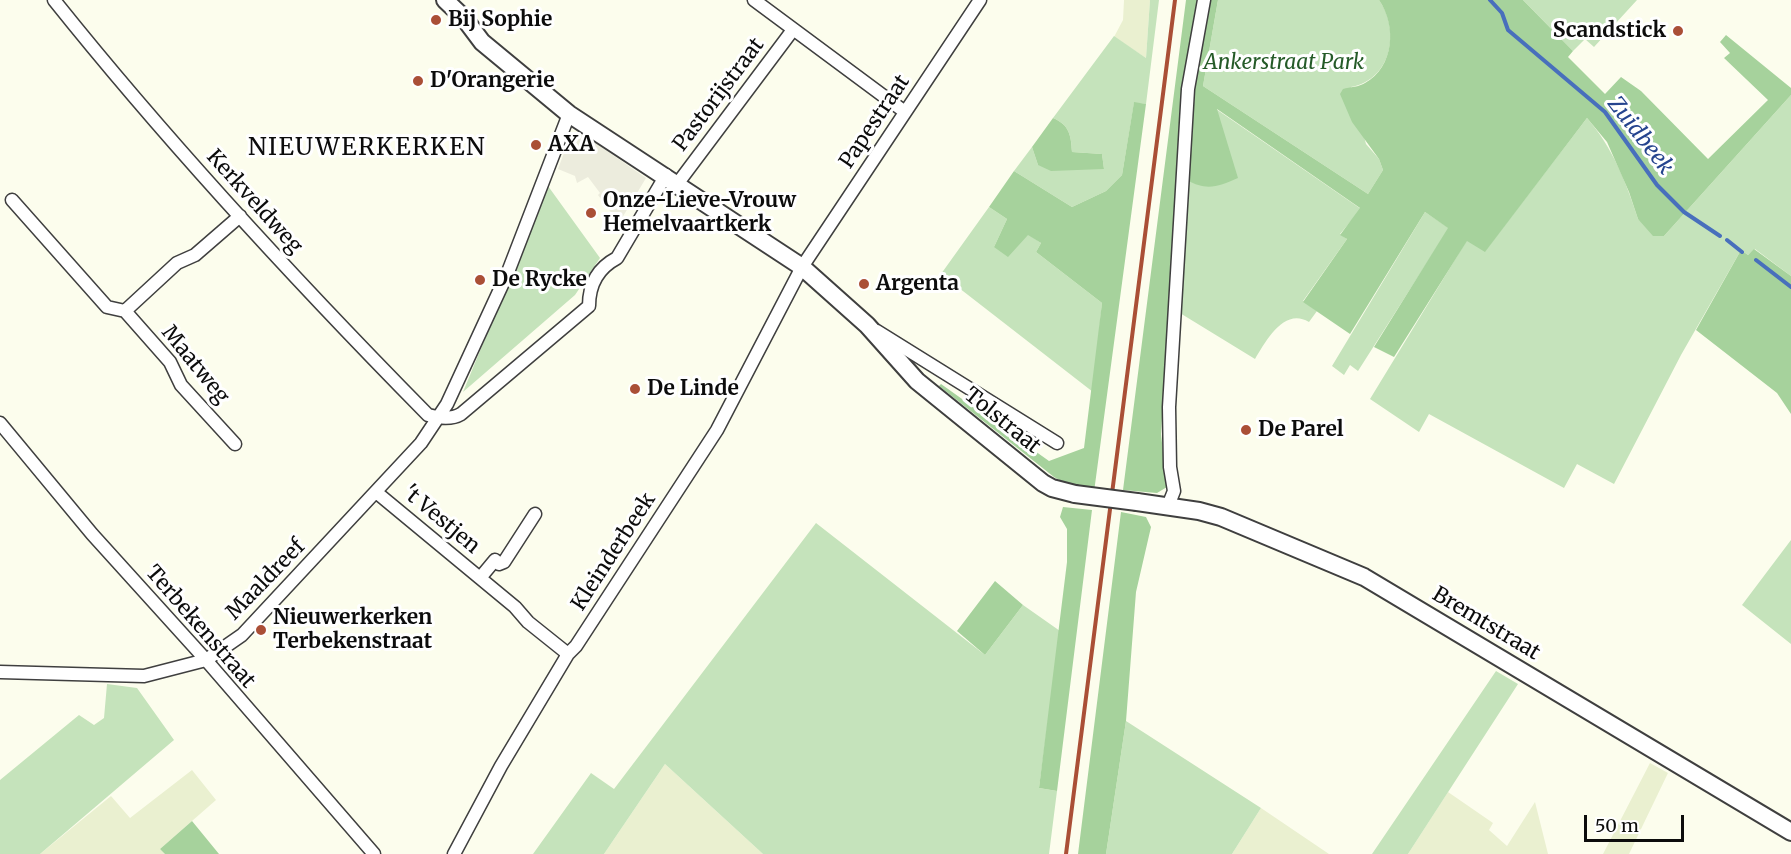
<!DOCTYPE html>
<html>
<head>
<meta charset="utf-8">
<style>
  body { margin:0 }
  #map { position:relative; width:1791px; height:854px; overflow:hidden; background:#fcfded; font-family:Merriweather,serif }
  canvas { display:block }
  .scale { position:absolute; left:1584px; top:815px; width:100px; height:27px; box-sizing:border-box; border:3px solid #0c0c0c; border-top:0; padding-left:8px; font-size:18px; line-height:21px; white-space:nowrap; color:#0c0c0c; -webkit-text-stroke:4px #fff; paint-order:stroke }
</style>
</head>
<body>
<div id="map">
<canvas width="1791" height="854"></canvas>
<div class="scale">50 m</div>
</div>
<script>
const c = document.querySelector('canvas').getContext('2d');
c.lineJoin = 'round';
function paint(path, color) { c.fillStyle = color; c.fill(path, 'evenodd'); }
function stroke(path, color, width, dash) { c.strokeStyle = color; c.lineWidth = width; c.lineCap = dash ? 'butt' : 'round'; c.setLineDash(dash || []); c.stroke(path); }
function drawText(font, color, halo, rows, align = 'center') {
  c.font = font + ' Merriweather,serif'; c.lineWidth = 6; c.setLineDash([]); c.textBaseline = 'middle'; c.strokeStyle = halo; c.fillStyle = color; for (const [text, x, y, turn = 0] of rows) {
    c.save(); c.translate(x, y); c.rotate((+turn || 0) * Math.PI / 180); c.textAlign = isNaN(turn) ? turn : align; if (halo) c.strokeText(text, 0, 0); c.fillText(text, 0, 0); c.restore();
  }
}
paint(new Path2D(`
  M 1124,0 L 1150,0 L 1146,58 L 1114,37 L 1123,20 Z
  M 1650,763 L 1668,773 L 1629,854 L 1603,854 Z
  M 665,764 L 763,854 L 604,854 Z
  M 192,770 L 216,800 L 160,849 L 165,854 L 40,854 L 111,796 L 130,818 Z
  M 1448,792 L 1493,823 L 1489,830 L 1507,846 L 1535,802 L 1548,854 L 1408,854 Z
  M 1261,808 L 1329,854 L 1232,854 Z`), '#eaf0d0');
paint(new Path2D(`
  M 1150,0 L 1159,0 L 1146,104 L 1134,103 L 1122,175 L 1106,191 L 1072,207 L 1014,171 L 1032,147 L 1038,165 L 1104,169 L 1102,154 L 1072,152 C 1071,134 1069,125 1053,118 L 1114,36 L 1146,58 Z
  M 1218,0 L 1379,0 C 1401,31 1391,80 1351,87 L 1366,144 L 1379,159 L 1383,170 L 1368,194 L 1203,86 Z
  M 1523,0 L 1637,0 L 1594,47 L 1585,39 L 1573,51 Z
  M 1791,95 L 1791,276 L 1755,249 L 1748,255 L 1741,250 L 1681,355 L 1614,484 L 1577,464 L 1564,488 L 1429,414 L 1419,432 L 1370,399 L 1467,240 L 1485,251 L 1587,118 C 1613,148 1626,182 1638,219 L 1664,236 Z
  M 1216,109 L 1361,209 L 1340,234 L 1347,239 L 1303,301 L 1317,311 L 1309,322 C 1284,307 1266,341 1255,359 L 1175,310 L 1187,180 Z
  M 548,186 L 600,258 L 575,295 L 463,392 Z
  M 989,207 L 1007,219 L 994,247 L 1028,234 L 1041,243 L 1036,252 L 1102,303 L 1093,392 L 941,274 Z
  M 1425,212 L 1449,228 L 1358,371 L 1350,365 L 1344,375 L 1332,366 Z
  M 816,523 L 985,655 L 1023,605 L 1060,631 L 1039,788 L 1057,791 L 1049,854 L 763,854 L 665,764 L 604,854 L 533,854 L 591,773 L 614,789 Z
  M 1791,540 L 1791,644 L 1742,605 Z
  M 1496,671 L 1518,684 L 1408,854 L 1372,854 Z
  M 107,684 L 137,688 L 174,740 L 40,854 L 0,854 L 0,780 L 79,715 L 94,725 L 104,718 Z
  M 1126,721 L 1261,808 L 1232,854 L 1106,854 Z`), '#c5e3bb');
paint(new Path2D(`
  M 1186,0 L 1201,0 L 1169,309 L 1161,434 L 1167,487 L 1157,493 L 1123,490 Z
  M 1211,0 L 1218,0 L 1203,86 L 1368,194 L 1383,170 L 1379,159 L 1352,122 L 1340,94 L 1343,89 C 1350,87 1359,87 1365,83 C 1394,67 1397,26 1379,0 L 1523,0 L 1573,51 L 1568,57 L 1605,94 L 1621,77 L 1641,91 L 1708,159 L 1768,100 L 1724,58 L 1730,53 L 1720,42 L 1726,35 L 1791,88 L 1791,95 L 1664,236 L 1653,236 L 1638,219 L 1629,192 L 1607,142 L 1587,118 L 1485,252 L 1467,241 L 1394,357 L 1374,347 L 1448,228 L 1425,212 L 1350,334 L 1303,302 L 1347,239 L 1340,235 L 1360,208 L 1217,109 L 1238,178 C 1218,187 1206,191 1187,180 L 1192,103 L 1208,1 Z
  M 1134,102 L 1146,104 L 1094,492 L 1067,484 L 1054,477 L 939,386 L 941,384 L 1049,461 L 1084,448 L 1102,303 L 1036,252 L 1041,243 L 1028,235 L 1008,257 L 994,247 L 1007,219 L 989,207 L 1014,171 L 1072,207 L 1106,191 L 1122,175 Z
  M 1053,118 C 1069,125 1071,134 1072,152 L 1102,154 L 1104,169 L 1051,171 L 1038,165 L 1032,147 Z
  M 1754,249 L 1791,276 L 1791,414 L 1777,393 L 1696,330 L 1741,250 L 1748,255 Z
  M 1063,507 L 1092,510 L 1057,791 L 1039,788 L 1067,562 L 1067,529 L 1060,517 Z
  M 1121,512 L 1146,517 L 1151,527 L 1136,592 L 1126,721 L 1106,854 L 1078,854 Z
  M 995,581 L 1023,605 L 985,655 L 957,631 Z
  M 192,821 L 219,854 L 165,854 L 160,849 Z`), '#a6d29c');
paint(new Path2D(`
  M 575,134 L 584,135 L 646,178 L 619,223 L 598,195 L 600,193 L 588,177 L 577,183 L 575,176 L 558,169 L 570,137 Z`), '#ececdd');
stroke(new Path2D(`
  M 1490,0 L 1502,13 L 1508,30 L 1605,112 L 1657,185 L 1684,212 L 1720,236
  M 1727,240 L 1742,252
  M 1756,260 L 1791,287`), '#486fbc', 4);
const minor = new Path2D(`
  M 54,0 C 170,145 297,282 428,415 C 439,418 451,420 461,414 L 589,306 C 589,284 598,268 617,258 L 666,175
  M 754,0 L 905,112
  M 678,183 L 792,31
  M 12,200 L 107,307 L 125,311 L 177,263 L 195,255 L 240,216
  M 125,311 L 170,362 L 181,385 L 235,444
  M 877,331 L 1057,443
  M 0,423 L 92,534 L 206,660 L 374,854
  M 376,492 L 515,607 L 528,622 L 568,654
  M 1168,506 L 1174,491 L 1170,467 L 1169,407 L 1188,89 L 1204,0
  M 480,578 L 495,560 L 499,564 L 504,562 L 535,514
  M 0,672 L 144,676 L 206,660 L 242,635 L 421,443 L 447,404 L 508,272 L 569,114
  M 454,854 L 501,766 L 568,654 L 576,646 L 717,430 L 802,267 L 980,0`);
const tertiary = new Path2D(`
  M 445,0 L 464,18 L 482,42 L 569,114 L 802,267 L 867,325 L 917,381 L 1043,483 L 1052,488 L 1075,494
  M 1137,502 L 1199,511 L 1221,517 L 1364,577 L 1791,832`);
stroke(minor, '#3f3f3f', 15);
stroke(tertiary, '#3f3f3f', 20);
stroke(minor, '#fff', 12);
stroke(tertiary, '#fff', 16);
stroke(new Path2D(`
  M 1066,854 L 1175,0`), '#aa4f36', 4);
const tertiaryBridge = new Path2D(`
  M 1075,494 L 1137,502`);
stroke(tertiaryBridge, '#3f3f3f', 20, []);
stroke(tertiaryBridge, '#fff', 16);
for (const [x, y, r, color] of [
  [436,20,6,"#aa4f36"],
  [1678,31,6,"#aa4f36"],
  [418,81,6,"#aa4f36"],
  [536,145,6,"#aa4f36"],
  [591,213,6,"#aa4f36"],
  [480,280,6,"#aa4f36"],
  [864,284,6,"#aa4f36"],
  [635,389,6,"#aa4f36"],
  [1246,430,6,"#aa4f36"],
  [261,630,6,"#aa4f36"]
]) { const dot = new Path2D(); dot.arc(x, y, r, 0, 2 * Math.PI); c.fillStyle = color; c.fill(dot); stroke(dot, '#fff', 2); }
drawText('bold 21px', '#0c0c0c', '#fff', [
  ["Bij Sophie",448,20],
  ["Scandstick",1666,31,"right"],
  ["D'Orangerie",430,81],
  ["AXA",548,145],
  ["Onze-Lieve-Vrouw",603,201],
  ["Hemelvaartkerk",603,225],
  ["De Rycke",492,280],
  ["Argenta",876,284],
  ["De Linde",647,389],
  ["De Parel",1258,430],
  ["Nieuwerkerken",273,618],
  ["Terbekenstraat",273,642]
], 'left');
drawText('italic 21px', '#255b28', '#fff', [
  ["Ankerstraat Park",1284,63]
]);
drawText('21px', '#0c0c0c', '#fff', [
  ["Pastorijstraat",719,95,-53],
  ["Papestraat",875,122,-56],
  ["Kerkveldweg",254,202,48],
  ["Maatweg",195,365,51],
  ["Tolstraat",1002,421,39],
  ["'t Vestjen",441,520,40],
  ["Kleinderbeek",614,552,-57],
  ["Maaldreef",266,580,-46],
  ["Bremtstraat",1486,624,31],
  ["Terbekenstraat",200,627,49]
]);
drawText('italic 22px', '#25448e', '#fff', [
  ["Zuidbeek",1640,136,52]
]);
c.letterSpacing = '1.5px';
drawText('24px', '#0c0c0c', '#fff', [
  ["NIEUWERKERKEN",367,148]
]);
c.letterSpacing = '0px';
</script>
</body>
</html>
